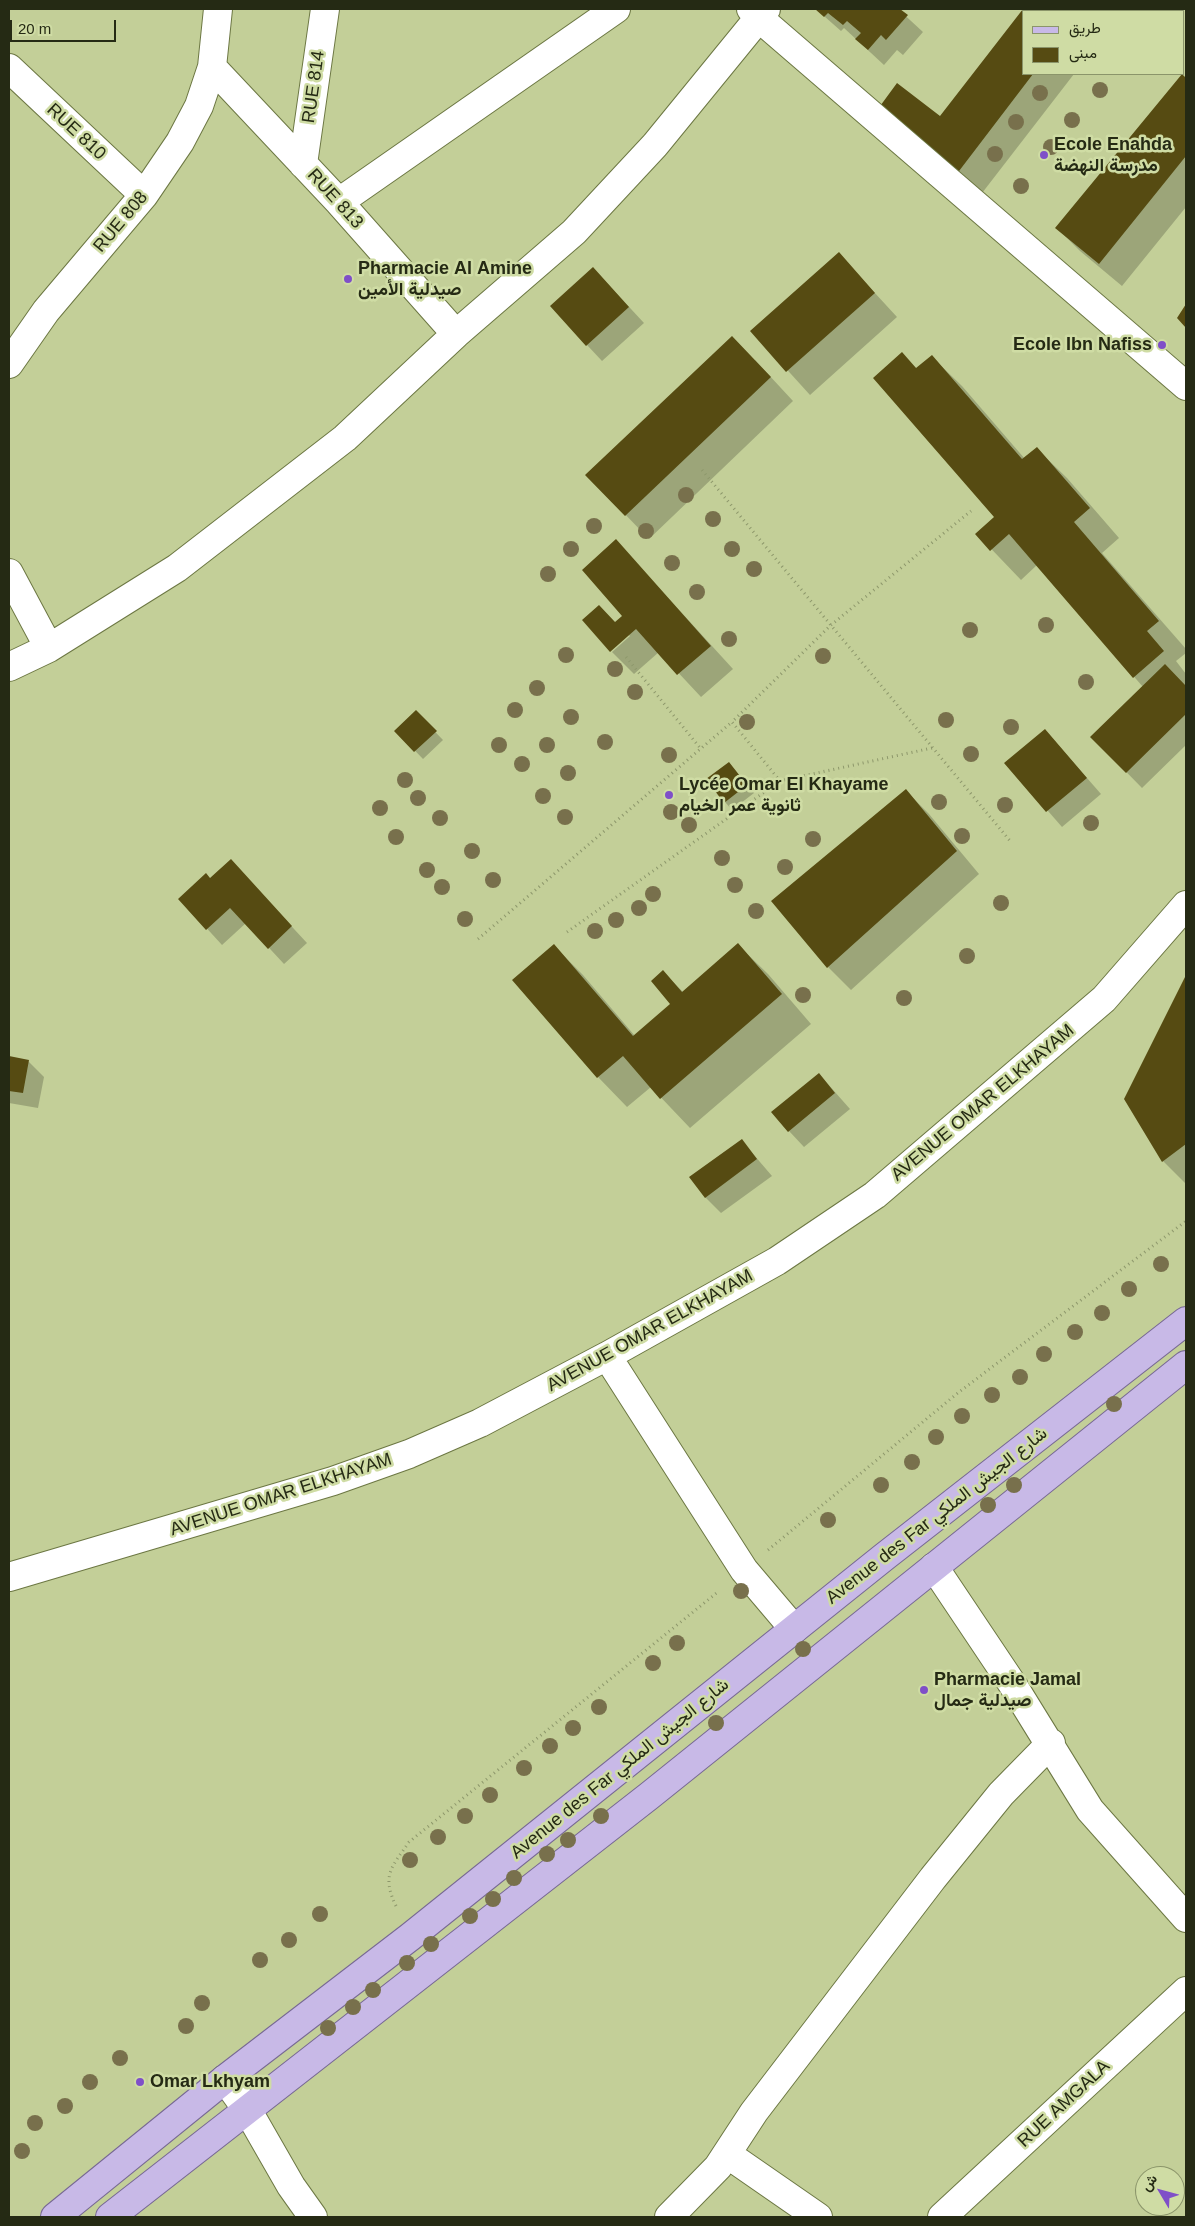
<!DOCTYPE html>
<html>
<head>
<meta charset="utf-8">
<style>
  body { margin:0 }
  #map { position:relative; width:1195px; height:2226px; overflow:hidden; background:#c3cf98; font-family:Arial,Vazirmatn,sans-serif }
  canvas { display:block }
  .frame { position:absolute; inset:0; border:10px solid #252a14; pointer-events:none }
  .legend { position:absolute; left:1022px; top:10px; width:162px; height:65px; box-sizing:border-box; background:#cfdca4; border:1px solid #8b956a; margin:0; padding:6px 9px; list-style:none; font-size:15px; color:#252a14 }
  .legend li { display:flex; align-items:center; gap:10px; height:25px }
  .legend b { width:25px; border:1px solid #8b956a }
  .north { position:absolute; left:1135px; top:2166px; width:50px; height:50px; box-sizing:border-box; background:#cfdca4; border:1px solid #8b956a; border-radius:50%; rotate:307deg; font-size:14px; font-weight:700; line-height:20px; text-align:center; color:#252a14 }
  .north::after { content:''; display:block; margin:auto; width:18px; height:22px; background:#7f4fc8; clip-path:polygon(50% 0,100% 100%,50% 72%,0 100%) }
  .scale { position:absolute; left:10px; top:20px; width:106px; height:22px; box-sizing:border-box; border:2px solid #252a14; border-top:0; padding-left:6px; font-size:15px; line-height:18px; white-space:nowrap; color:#252a14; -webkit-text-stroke:4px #cfdca4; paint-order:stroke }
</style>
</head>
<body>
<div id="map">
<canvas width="1195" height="2226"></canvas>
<div class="frame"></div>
<ul class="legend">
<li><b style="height:6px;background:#c8b9e7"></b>طريق</li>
<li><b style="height:14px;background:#564b12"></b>مبنى</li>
</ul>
<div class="north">ش</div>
<div class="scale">20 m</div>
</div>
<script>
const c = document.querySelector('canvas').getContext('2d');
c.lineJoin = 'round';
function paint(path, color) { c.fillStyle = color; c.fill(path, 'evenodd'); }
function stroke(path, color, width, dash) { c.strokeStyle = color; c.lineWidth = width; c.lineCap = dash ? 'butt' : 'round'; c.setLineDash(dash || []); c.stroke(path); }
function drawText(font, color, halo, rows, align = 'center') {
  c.font = font + ' Arial,Vazirmatn,sans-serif'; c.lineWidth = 5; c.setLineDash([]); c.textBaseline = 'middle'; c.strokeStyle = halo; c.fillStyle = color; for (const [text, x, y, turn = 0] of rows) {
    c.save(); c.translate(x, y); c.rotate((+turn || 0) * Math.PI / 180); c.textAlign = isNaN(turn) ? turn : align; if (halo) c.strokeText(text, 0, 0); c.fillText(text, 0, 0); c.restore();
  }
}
paint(new Path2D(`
  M 816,9 L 898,9 L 923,32 L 903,55 L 897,50 L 884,65 L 844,28 L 841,31 Z
  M 1025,9 L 1095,9 L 1097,11 L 1024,11 L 1024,74 L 1074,74 L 979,197 L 899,136 L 941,118 Z
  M 1182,76 L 1186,80 L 1186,207 L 1122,286 L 1080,251 L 1057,228 Z
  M 839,254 L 897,317 L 810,395 L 752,331 Z
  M 593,268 L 644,323 L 602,361 L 587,345 Z
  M 902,354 L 917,369 L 932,357 L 962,386 L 1025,459 L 1037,449 L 1067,478 L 1119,538 L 1102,553 L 1186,649 L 1186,653 L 1176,661 L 1186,674 L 1186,745 L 1142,788 L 1092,737 L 1143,687 L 1037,565 L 1021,580 L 977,534 L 996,517 Z
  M 755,360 L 793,401 L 649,539 L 587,475 Z
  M 616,541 L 733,669 L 701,697 L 659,652 L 634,674 L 612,652 L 630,636 L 616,623 L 624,616 Z
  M 416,712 L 443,740 L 423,759 L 396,731 Z
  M 1045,730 L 1101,794 L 1062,827 L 1006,763 Z
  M 729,763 L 754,793 L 732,810 L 725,802 Z
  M 906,791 L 929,814 L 979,874 L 851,990 L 828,967 Z
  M 231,861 L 307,943 L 284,964 L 246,923 L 222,945 L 180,899 L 211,880 Z
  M 738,945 L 768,974 L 811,1024 L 690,1128 L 651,1087 L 627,1107 L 598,1077 L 554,946 L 583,975 L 635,1036 L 671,1004 L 663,972 L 683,992 Z
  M 1186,978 L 1186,1184 L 1163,1161 L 1125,1099 Z
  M 9,1057 L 28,1061 L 44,1077 L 38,1108 L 9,1103 Z
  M 819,1074 L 850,1109 L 804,1147 L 789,1131 Z
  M 742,1141 L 772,1176 L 721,1213 L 705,1197 Z`), '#0003');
paint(new Path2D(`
  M 815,9 L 900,9 L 908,15 L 886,40 L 881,35 L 868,50 L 855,39 L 861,33 L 847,21 L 843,25 L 828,13 L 824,17 Z
  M 1023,9 L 1083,9 L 1081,11 L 1024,11 L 1024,74 L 1033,74 L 956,175 L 875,113 L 897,83 L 940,116 Z
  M 1182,74 L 1186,78 L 1186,156 L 1099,264 L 1055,228 Z
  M 839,252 L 875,293 L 786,372 L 750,331 Z
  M 593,267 L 629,307 L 586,346 L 550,306 Z
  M 1186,304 L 1186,328 L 1177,318 Z
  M 732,336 L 771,377 L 625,516 L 585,475 Z
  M 902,352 L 916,368 L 932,355 L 1022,459 L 1037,447 L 1090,508 L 1074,522 L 1159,621 L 1147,631 L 1164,651 L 1133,678 L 1009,534 L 990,551 L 975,534 L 994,517 L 873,378 Z
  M 616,539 L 711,646 L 677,675 L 636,629 L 610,652 L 582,620 L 599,605 L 615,622 L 622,616 L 582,570 Z
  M 1165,664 L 1186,686 L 1186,714 L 1126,773 L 1090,737 Z
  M 416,710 L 437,731 L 414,752 L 394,731 Z
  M 1045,729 L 1087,778 L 1046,812 L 1004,763 Z
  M 729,762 L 747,785 L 724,803 L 706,779 Z
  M 906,789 L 957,851 L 827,968 L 771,901 Z
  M 231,859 L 292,926 L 268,949 L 230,908 L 206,930 L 178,899 L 206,873 L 210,878 Z
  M 738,943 L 782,994 L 660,1099 L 623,1056 L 597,1078 L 512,980 L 554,944 L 633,1036 L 670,1004 L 651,981 L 663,970 L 682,992 Z
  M 1186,975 L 1186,1144 L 1162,1162 L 1124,1099 Z
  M 9,1056 L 29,1060 L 23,1093 L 9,1091 Z
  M 819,1073 L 835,1093 L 788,1132 L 771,1112 Z
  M 742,1139 L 757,1159 L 705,1198 L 689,1177 Z`), '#564b12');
const minor = new Path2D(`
  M 751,9 L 759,18 L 1186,386
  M 212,67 L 339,202 L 456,334
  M 9,68 L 144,195
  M 303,164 L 325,9
  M 339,202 L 616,9
  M 9,364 L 46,311 L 144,195 L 180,142 L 199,106 L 212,67 L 218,9
  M 9,573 L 49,648
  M 9,667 L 49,648 L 177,568 L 345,438 L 456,334 L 574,232 L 655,145 L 766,9
  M 607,1356 L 744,1570 L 794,1629
  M 934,1567 L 1011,1682 L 1090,1810 L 1186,1918
  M 9,1577 L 333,1481 L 409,1454 L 480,1423 L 607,1356 L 777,1261 L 875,1195 L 1104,999 L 1186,905
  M 225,2079 L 248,2111 L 291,2186 L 313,2217
  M 727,2154 L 818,2217
  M 669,2217 L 718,2167 L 754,2112 L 933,1878 L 1001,1794 L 1051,1743
  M 942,2217 L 1186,1991`);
const primary = new Path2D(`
  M 55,2217 L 225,2079 L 410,1937 L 884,1557 L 1186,1321
  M 110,2217 L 649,1796 L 1186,1365`);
stroke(minor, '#6c7743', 30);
stroke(primary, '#776893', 30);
stroke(new Path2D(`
  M 702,470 L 1011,842
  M 626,657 L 701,749
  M 932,748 L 780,781 L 732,722 L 831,625 L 971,511
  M 567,932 L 780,781
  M 478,939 L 732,722
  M 768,1550 L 959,1392 L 1186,1221
  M 396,1906 C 381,1875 392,1867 409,1842 L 719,1591`), '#8d976b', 3, [1, 4]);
stroke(minor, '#fff', 28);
stroke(primary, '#c8b9e7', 28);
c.fillStyle = '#78704c';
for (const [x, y] of [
  [1100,90],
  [1040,93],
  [1072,120],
  [1016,122],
  [1051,147],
  [995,154],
  [1021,186],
  [686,495],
  [713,519],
  [594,526],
  [646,531],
  [571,549],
  [732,549],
  [672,563],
  [754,569],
  [548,574],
  [697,592],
  [1046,625],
  [970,630],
  [729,639],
  [566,655],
  [823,656],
  [615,669],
  [1086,682],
  [537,688],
  [635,692],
  [515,710],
  [571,717],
  [946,720],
  [747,722],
  [1011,727],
  [605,742],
  [499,745],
  [547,745],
  [971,754],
  [669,755],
  [522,764],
  [568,773],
  [405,780],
  [543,796],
  [418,798],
  [939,802],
  [1005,805],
  [380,808],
  [671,812],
  [565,817],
  [440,818],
  [1091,823],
  [689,825],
  [962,836],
  [396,837],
  [813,839],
  [472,851],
  [722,858],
  [785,867],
  [427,870],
  [493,880],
  [735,885],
  [442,887],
  [653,894],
  [1001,903],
  [639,908],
  [756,911],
  [465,919],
  [616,920],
  [595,931],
  [967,956],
  [803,995],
  [904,998],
  [1161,1264],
  [1129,1289],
  [1102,1313],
  [1075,1332],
  [1044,1354],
  [1020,1377],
  [992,1395],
  [1114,1404],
  [962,1416],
  [936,1437],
  [912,1462],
  [881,1485],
  [1014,1485],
  [988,1505],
  [828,1520],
  [741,1591],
  [677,1643],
  [803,1649],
  [653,1663],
  [599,1707],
  [716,1723],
  [573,1728],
  [550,1746],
  [524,1768],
  [490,1795],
  [465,1816],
  [601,1816],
  [438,1837],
  [568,1840],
  [547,1854],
  [410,1860],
  [514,1878],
  [493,1899],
  [320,1914],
  [470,1916],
  [289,1940],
  [431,1944],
  [260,1960],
  [407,1963],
  [373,1990],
  [202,2003],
  [353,2007],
  [186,2026],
  [328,2028],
  [120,2058],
  [90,2082],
  [65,2106],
  [35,2123],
  [22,2151]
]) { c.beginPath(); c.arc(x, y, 8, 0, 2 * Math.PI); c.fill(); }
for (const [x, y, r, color] of [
  [1044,155,5,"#7f4fc8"],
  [348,279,5,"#7f4fc8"],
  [1162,345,5,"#7f4fc8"],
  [669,795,5,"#7f4fc8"],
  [924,1690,5,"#7f4fc8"],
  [140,2082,5,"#7f4fc8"]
]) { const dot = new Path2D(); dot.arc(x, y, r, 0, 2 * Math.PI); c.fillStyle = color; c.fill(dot); stroke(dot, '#cfdca4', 2); }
drawText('18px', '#252a14', '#cfdca4', [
  ["RUE 814",314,87,-82],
  ["RUE 810",76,132,43],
  ["RUE 813",335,199,48],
  ["RUE 808",121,222,-50],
  ["AVENUE OMAR ELKHAYAM",983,1103,-40],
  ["AVENUE OMAR ELKHAYAM",650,1331,-29],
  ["AVENUE OMAR ELKHAYAM",281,1495,-18],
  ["Avenue des Far شارع الجيش الملكي",937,1516,-38],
  ["Avenue des Far شارع الجيش الملكي",620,1769,-39],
  ["RUE AMGALA",1064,2104,-43]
]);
drawText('bold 18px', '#252a14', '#cfdca4', [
  ["Ecole Enahda",1054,145],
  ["مدرسة النهضة",1054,166],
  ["Pharmacie Al Amine",358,269],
  ["صيدلية الأمين",358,290],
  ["Ecole Ibn Nafiss",1152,345,"right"],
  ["Lycée Omar El Khayame",679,785],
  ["ثانوية عمر الخيام",679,806],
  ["Pharmacie Jamal",934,1680],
  ["صيدلية جمال",934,1701],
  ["Omar Lkhyam",150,2082]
], 'left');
</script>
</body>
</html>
